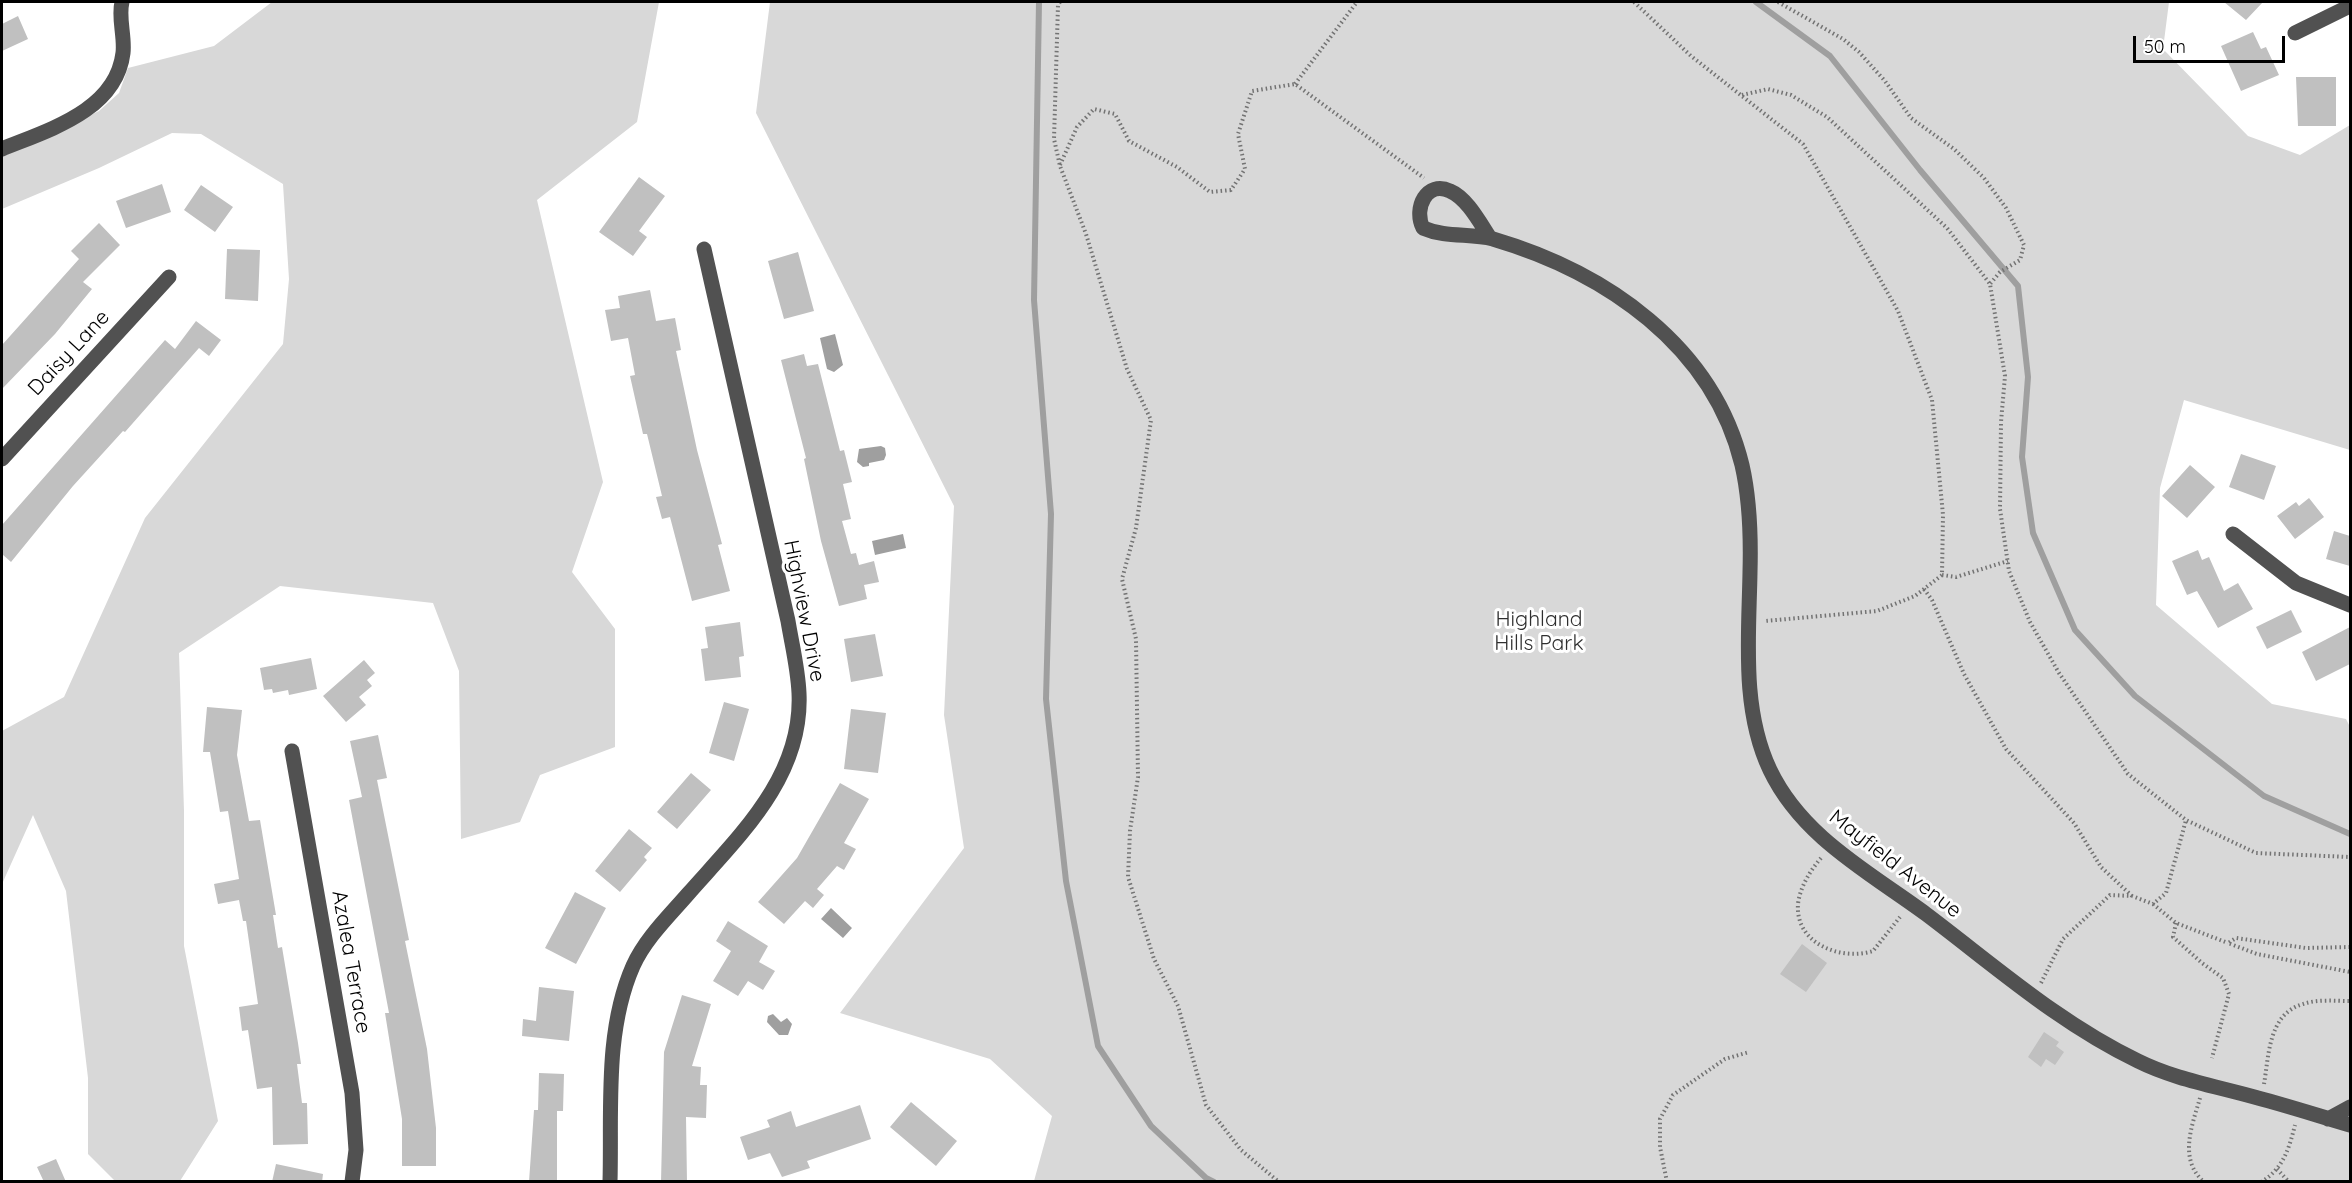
<!DOCTYPE html>
<html>
<head>
<meta charset="utf-8">
<style>
  body { margin:0 }
  #map { position:relative; width:2352px; height:1183px; overflow:hidden; background:#fff; font-family:Quicksand,sans-serif }
  canvas { display:block }
  .frame { position:absolute; inset:0; border:3px solid #000; pointer-events:none }
  .scale { position:absolute; left:2133px; top:36px; width:152px; height:27px; box-sizing:border-box; border:3px solid #000; border-top:0; padding-left:8px; font-size:18px; line-height:21px; white-space:nowrap; color:#000; -webkit-text-stroke:4px #fff; paint-order:stroke }
</style>
</head>
<body>
<div id="map">
<canvas width="2352" height="1183"></canvas>
<div class="frame"></div>
<div class="scale">50 m</div>
</div>
<script>
const c = document.querySelector('canvas').getContext('2d');
c.lineJoin = 'round';
function paint(path, color) { c.fillStyle = color; c.fill(path, 'evenodd'); }
function stroke(path, color, width, dash) { c.strokeStyle = color; c.lineWidth = width; c.lineCap = dash ? 'butt' : 'round'; c.setLineDash(dash || []); c.stroke(path); }
function drawText(font, color, halo, rows, align = 'center') {
  c.font = font + ' Quicksand,sans-serif'; c.lineWidth = 6; c.setLineDash([]); c.textBaseline = 'middle'; c.strokeStyle = halo; c.fillStyle = color; for (const [text, x, y, turn = 0] of rows) {
    c.save(); c.translate(x, y); c.rotate((+turn || 0) * Math.PI / 180); c.textAlign = isNaN(turn) ? turn : align; if (halo) c.strokeText(text, 0, 0); c.fillText(text, 0, 0); c.restore();
  }
}
paint(new Path2D(`
  M 272,2 L 659,2 L 637,122 L 537,200 L 603,482 L 572,572 L 615,629 L 615,747 L 540,775 L 520,822 L 461,839 L 459,671 L 433,603 L 280,586 L 179,653 L 184,811 L 184,946 L 218,1121 L 180,1181 L 115,1181 L 88,1154 L 88,1078 L 66,891 L 33,815 L 2,884 L 2,731 L 64,697 L 145,518 L 283,344 L 289,279 L 283,184 L 201,134 L 172,133 L 99,168 L 2,209 L 2,157 L 99,111 L 119,93 L 128,68 L 214,46 Z
  M 770,2 L 2169,2 L 2163,49 L 2248,136 L 2300,155 L 2350,125 L 2350,450 L 2184,400 L 2160,488 L 2156,605 L 2272,704 L 2346,719 L 2350,727 L 2350,1181 L 1034,1181 L 1052,1116 L 990,1059 L 840,1013 L 964,848 L 944,715 L 954,506 L 756,113 Z`), '#d8d8d8');
paint(new Path2D(`
  M 835,334 L 843,365 L 834,372 L 827,369 L 820,338 Z
  M 881,446 L 885,448 L 886,455 L 884,460 L 869,463 L 869,466 L 863,467 L 857,462 L 859,449 Z
  M 903,534 L 906,548 L 875,555 L 872,541 Z
  M 831,908 L 852,928 L 843,938 L 821,919 Z
  M 773,1014 L 781,1022 L 787,1018 L 792,1024 L 788,1035 L 779,1035 L 767,1022 L 768,1016 Z`), '#9f9f9f');
stroke(new Path2D(`
  M 1039,2 L 1034,300 L 1051,514 L 1046,699 L 1066,881 L 1098,1046 L 1151,1126 L 1206,1178 L 1214,1182
  M 1756,2 L 1830,56 L 1920,170 L 2018,286 L 2028,377 L 2022,457 L 2033,533 L 2075,630 L 2135,696 L 2264,796 L 2350,834`), '#9f9f9f', 6);
paint(new Path2D(`
  M 2224,2 L 2263,2 L 2246,20 Z
  M 18,16 L 28,39 L 2,51 L 2,24 Z
  M 2253,32 L 2261,49 L 2266,47 L 2279,75 L 2241,91 L 2221,46 Z
  M 2296,77 L 2336,77 L 2336,126 L 2298,126 Z
  M 639,177 L 665,196 L 639,231 L 647,237 L 633,256 L 599,232 Z
  M 162,184 L 171,212 L 126,228 L 116,201 Z
  M 201,185 L 233,207 L 215,232 L 184,210 Z
  M 99,223 L 120,245 L 83,282 L 92,289 L 55,334 L 2,389 L 2,345 L 79,259 L 71,251 Z
  M 227,249 L 260,250 L 258,301 L 225,299 Z
  M 798,252 L 814,311 L 784,319 L 768,261 Z
  M 650,290 L 656,321 L 675,318 L 681,350 L 676,351 L 697,450 L 722,544 L 718,545 L 730,591 L 692,601 L 670,517 L 662,519 L 656,497 L 662,496 L 647,434 L 643,434 L 630,376 L 635,375 L 628,338 L 611,341 L 605,310 L 620,308 L 618,296 Z
  M 196,321 L 221,340 L 209,356 L 199,348 L 125,432 L 123,431 L 73,486 L 11,562 L 2,554 L 2,525 L 165,340 L 175,349 Z
  M 804,354 L 807,366 L 818,364 L 840,451 L 844,450 L 852,482 L 843,484 L 851,519 L 842,521 L 851,554 L 856,553 L 859,565 L 874,561 L 879,582 L 864,585 L 867,599 L 839,606 L 821,541 L 804,459 L 806,458 L 781,360 Z
  M 2241,454 L 2276,466 L 2264,500 L 2229,487 Z
  M 2190,465 L 2215,487 L 2187,518 L 2162,496 Z
  M 2309,498 L 2324,517 L 2295,539 L 2277,516 L 2296,502 L 2299,506 Z
  M 2334,531 L 2350,536 L 2350,566 L 2326,559 Z
  M 2198,550 L 2202,560 L 2209,557 L 2224,591 L 2238,583 L 2253,609 L 2218,628 L 2197,591 L 2187,595 L 2172,561 Z
  M 2291,610 L 2302,632 L 2267,649 L 2256,627 Z
  M 740,622 L 744,656 L 739,657 L 741,677 L 705,681 L 701,649 L 708,648 L 705,627 Z
  M 2350,627 L 2350,664 L 2316,681 L 2302,652 Z
  M 875,634 L 883,676 L 851,682 L 844,639 Z
  M 311,658 L 317,689 L 289,695 L 288,690 L 273,693 L 272,689 L 264,690 L 260,668 Z
  M 364,660 L 375,673 L 367,680 L 372,686 L 359,697 L 366,705 L 346,722 L 323,696 Z
  M 724,702 L 749,709 L 734,761 L 709,753 Z
  M 207,707 L 242,710 L 237,755 L 249,821 L 260,820 L 276,915 L 273,915 L 278,948 L 282,947 L 298,1043 L 301,1064 L 297,1064 L 302,1103 L 307,1103 L 308,1144 L 273,1145 L 272,1087 L 257,1089 L 248,1030 L 242,1031 L 239,1007 L 258,1004 L 246,921 L 243,921 L 239,900 L 218,904 L 214,884 L 239,879 L 228,811 L 220,812 L 210,752 L 203,752 Z
  M 851,709 L 886,713 L 878,773 L 844,769 Z
  M 378,735 L 387,778 L 377,780 L 409,940 L 405,941 L 427,1049 L 436,1128 L 436,1166 L 402,1166 L 402,1119 L 385,1013 L 389,1013 L 349,800 L 362,797 L 350,741 Z
  M 691,773 L 711,790 L 677,829 L 657,812 Z
  M 840,783 L 869,799 L 844,843 L 856,849 L 844,870 L 837,866 L 817,889 L 824,895 L 813,908 L 805,901 L 784,924 L 758,902 L 797,858 Z
  M 629,829 L 652,848 L 644,857 L 647,860 L 620,892 L 595,871 Z
  M 575,892 L 606,908 L 576,964 L 545,948 Z
  M 728,921 L 768,946 L 759,962 L 775,971 L 763,990 L 748,981 L 738,996 L 713,981 L 731,951 L 716,941 Z
  M 1802,944 L 1827,963 L 1806,992 L 1780,974 Z
  M 539,987 L 574,991 L 569,1041 L 522,1036 L 523,1019 L 536,1021 Z
  M 682,995 L 711,1004 L 692,1066 L 701,1067 L 700,1085 L 707,1085 L 706,1118 L 686,1117 L 687,1182 L 661,1182 L 664,1052 Z
  M 2044,1032 L 2059,1042 L 2056,1046 L 2064,1052 L 2055,1065 L 2046,1059 L 2041,1067 L 2028,1057 Z
  M 539,1073 L 564,1074 L 563,1111 L 557,1111 L 557,1182 L 529,1182 L 534,1110 L 538,1110 Z
  M 911,1102 L 957,1141 L 936,1166 L 890,1127 Z
  M 860,1105 L 871,1139 L 807,1161 L 810,1168 L 782,1177 L 770,1153 L 748,1160 L 740,1137 L 770,1127 L 767,1120 L 791,1111 L 796,1127 Z
  M 56,1159 L 66,1182 L 44,1182 L 37,1167 Z
  M 276,1164 L 323,1174 L 322,1182 L 272,1182 Z`), '#c0c0c0');
stroke(new Path2D(`
  M 1060,2 L 1058,5 L 1054,139 L 1060,166 L 1086,234 L 1127,369 L 1151,420 L 1136,528 L 1122,579 L 1136,639 L 1138,777 L 1130,831 L 1128,877 L 1154,959 L 1178,1006 L 1206,1105 L 1241,1150 L 1279,1182
  M 1634,2 L 1691,56 L 1803,144 L 1898,311 L 1932,400 L 1943,515 L 1942,575 L 1915,596 L 1877,611 L 1765,621
  M 1778,2 L 1843,39 L 1859,52 L 1885,81 L 1911,118 L 1954,149 L 1984,178 L 2006,208 L 2024,245 L 2020,260 L 2000,272 L 1990,284
  M 1295,84 L 1357,2
  M 1742,95 L 1768,89 L 1791,95 L 1827,117 L 1947,228 L 1990,284 L 2005,376 L 2001,422 L 2000,509 L 2009,571 L 2030,622 L 2059,673 L 2128,774 L 2186,820 L 2256,853 L 2350,857
  M 1060,165 L 1077,127 L 1094,109 L 1115,114 L 1129,141 L 1177,167 L 1210,192 L 1231,190 L 1245,169 L 1238,134 L 1252,91 L 1295,84 L 1424,178
  M 1942,575 L 1956,577 L 2008,561
  M 1924,589 L 1932,600 L 1964,674 L 2006,749 L 2074,823 L 2101,867 L 2132,896
  M 1821,858 C 1810,871 1800,887 1798,904 C 1795,944 1841,961 1873,951 L 1900,917
  M 2153,904 L 2176,923 L 2228,943
  M 2176,923 L 2173,937 L 2202,963 L 2223,978 L 2229,994 L 2212,1058
  M 2350,947 L 2306,948 L 2236,938 L 2228,943 L 2257,954 L 2350,972
  M 2041,983 L 2063,939 L 2110,895 L 2132,896 L 2153,904 L 2166,893 L 2186,820
  M 2264,1084 C 2269,1056 2268,1014 2303,1004 C 2317,999 2336,1001 2350,1001
  M 2200,1098 C 2192,1126 2178,1159 2204,1182
  M 2277,1169 L 2289,1182
  M 1667,1182 L 1660,1147 L 1660,1119 L 1673,1095 L 1725,1059 L 1749,1052
  M 2261,1182 C 2283,1169 2289,1149 2295,1125`), '#737373', 4, [1.5, 3]);
stroke(new Path2D(`
  M 2295,33 L 2350,6
  M 2,149 C 48,130 116,111 123,53 C 125,36 118,18 122,2
  M 1490,238 C 1480,223 1467,198 1450,191 C 1427,180 1413,208 1423,228 C 1446,238 1470,233 1493,239 C 1605,272 1713,345 1742,465 C 1750,500 1751,536 1750,572 C 1749,636 1741,709 1770,770 C 1802,837 1869,872 1926,914 C 1995,966 2059,1023 2138,1061 C 2172,1078 2210,1085 2247,1095 C 2282,1104 2316,1115 2350,1125
  M 2,459 L 169,277
  M 2233,534 L 2296,583 L 2350,605
  M 292,751 L 352,1093 L 356,1150 L 352,1182
  M 2328,1119 L 2350,1107
  M 610,1182 C 612,1111 604,1032 633,966 C 645,939 669,916 688,894 C 739,836 803,777 799,693 C 798,669 792,645 788,621 L 704,249`), '#515151', 15);
drawText('21px', '#000', '#fff', [
  ["Daisy Lane",69,353,-47],
  ["Highview Drive",804,611,79],
  ["Mayfield Avenue",1895,864,38],
  ["Azalea Terrace",351,962,80]
]);
drawText('21px', '#2f2f2f', '#fff', [
  ["Highland",1539,620],
  ["Hills Park",1539,644]
]);
</script>
</body>
</html>
